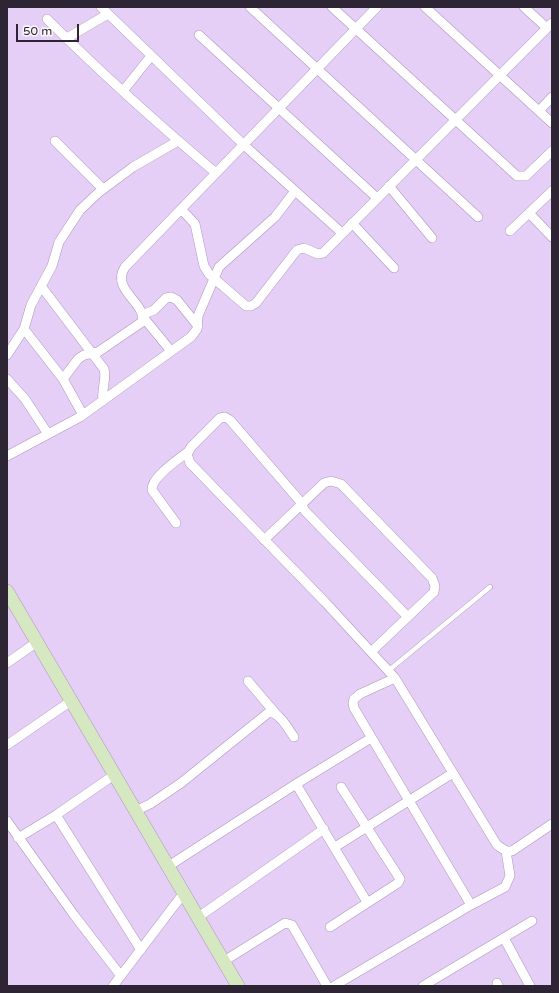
<!DOCTYPE html>
<html>
<head>
<meta charset="utf-8">
<style>
  body { margin:0 }
  #map { position:relative; width:559px; height:993px; overflow:hidden; background:#e6cff7; font-family:"Varela Round",sans-serif }
  canvas { display:block }
  .frame { position:absolute; inset:0; border:8px solid #2d2534; pointer-events:none }
  .scale { position:absolute; left:16px; top:24px; width:63px; height:18px; box-sizing:border-box; border:2px solid #2d2534; border-top:0; padding-left:5px; font-size:12px; line-height:14px; white-space:nowrap; color:#2d2534; -webkit-text-stroke:3px #fcf9fd; paint-order:stroke }
</style>
</head>
<body>
<div id="map">
<canvas width="559" height="993"></canvas>
<div class="frame"></div>
<div class="scale">50 m</div>
</div>
<script>
const c = document.querySelector('canvas').getContext('2d');
c.lineJoin = 'round';
function stroke(path, color, width, dash) { c.strokeStyle = color; c.lineWidth = width; c.lineCap = dash ? 'butt' : 'round'; c.setLineDash(dash || []); c.stroke(path); }
const lane = new Path2D(`
  M 388,671 L 490,587`);
const street = new Path2D(`
  M 101,7 L 244,145 L 342,233
  M 250,7 L 478,217
  M 332,7 L 517,176 L 526,176 L 552,151
  M 425,7 L 552,123
  M 524,7 L 547,28
  M 47,19 C 101,73 158,124 216,173
  M 199,35 L 377,198
  M 67,38 L 108,14
  M 123,91 L 151,56
  M 539,111 L 552,97
  M 55,141 L 103,189
  M 389,186 L 432,238
  M 181,209 L 195,224 L 204,266 L 209,274 L 246,306 L 251,306 L 256,303 L 297,250 L 304,248 L 318,254 L 323,253 L 552,23
  M 529,213 L 552,237
  M 352,223 L 394,268
  M 510,231 L 552,191
  M 41,286 L 104,369 C 107,379 101,390 103,401
  M 142,315 L 154,310 L 166,298 L 171,297 L 177,300 L 198,326
  M 143,317 L 171,351
  M 24,329 L 63,379 L 83,415
  M 7,355 L 24,329 L 31,305 L 52,266 L 59,242 L 80,210 L 98,193 L 133,167 L 178,141
  M 7,379 L 25,399 L 48,434
  M 63,379 L 78,359 L 84,355 L 98,352 L 142,322 C 148,304 110,290 125,267 L 377,7
  M 7,456 L 80,417 L 191,337 L 197,329 L 198,316 L 219,267 L 275,217 L 295,191
  M 176,523 L 152,490 C 151,477 179,459 189,451
  M 264,540 L 324,483 L 331,481 L 341,484 L 432,578 L 435,586 L 434,592 L 371,652
  M 408,617 L 305,511 L 299,500 L 230,420 L 225,417 L 220,418 L 191,447 L 187,454 L 190,463 L 325,602 L 395,678 L 497,845 L 506,851 L 512,851 L 552,824
  M 7,663 L 37,642
  M 395,678 L 360,694 L 354,699 L 353,703 L 354,708 L 471,905
  M 248,681 L 276,714
  M 7,745 L 71,701
  M 296,784 L 367,902
  M 135,811 L 150,804 L 181,783 L 268,713 C 279,710 288,729 294,737
  M 56,815 L 141,950
  M 7,821 L 74,915 L 121,976
  M 18,838 L 56,815 L 114,775
  M 335,847 L 453,773
  M 167,867 L 296,784 L 371,738
  M 197,918 L 324,829
  M 330,927 L 398,883 L 400,879 L 341,787
  M 504,938 L 530,986
  M 224,961 L 285,923 L 292,925 L 327,986
  M 497,983 L 498,986
  M 113,986 L 183,894
  M 334,986 L 471,905 L 505,887 L 510,876 L 506,851
  M 423,986 L 532,921`);
const secondary = new Path2D(`
  M 7,591 L 238,986`);
stroke(lane, '#ab96bb', 5.5);
stroke(street, '#ab96bb', 10);
stroke(secondary, '#ab96bb', 14);
stroke(lane, '#fff', 4.5);
stroke(street, '#fff', 9);
stroke(secondary, '#d6e8c2', 13);
</script>
</body>
</html>
